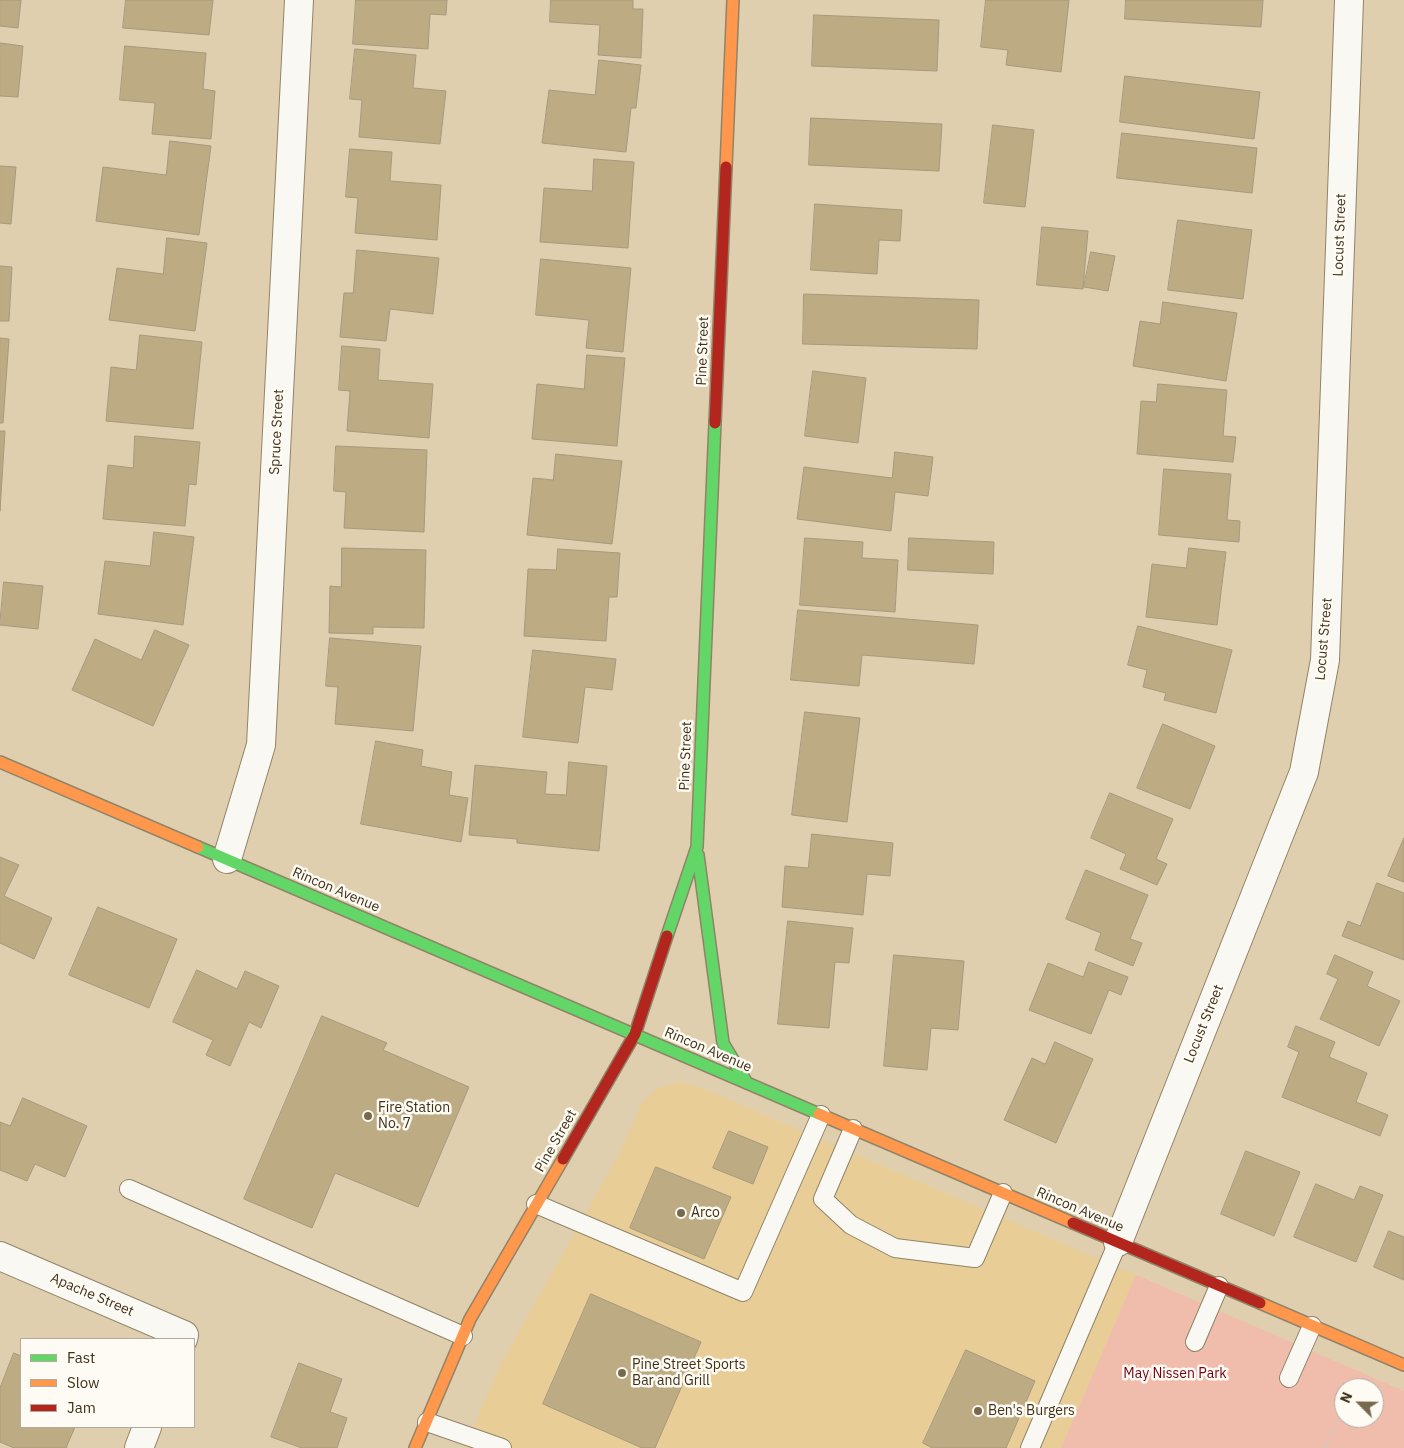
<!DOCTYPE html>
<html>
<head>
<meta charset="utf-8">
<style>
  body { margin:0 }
  #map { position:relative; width:1404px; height:1448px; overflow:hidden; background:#e0cfae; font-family:"IBM Plex Sans",sans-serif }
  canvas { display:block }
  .legend { position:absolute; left:20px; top:1338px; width:175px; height:90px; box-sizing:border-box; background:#fefaf4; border:1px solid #b2aa9c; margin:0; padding:6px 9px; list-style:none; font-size:15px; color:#3f3219 }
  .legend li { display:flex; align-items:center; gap:10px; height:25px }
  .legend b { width:25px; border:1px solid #b2aa9c }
  .north { position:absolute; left:1334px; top:1378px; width:50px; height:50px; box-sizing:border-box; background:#fefaf4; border:1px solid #b2aa9c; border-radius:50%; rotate:293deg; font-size:14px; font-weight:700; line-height:20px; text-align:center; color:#3f3219 }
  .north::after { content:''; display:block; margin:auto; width:18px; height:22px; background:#77694d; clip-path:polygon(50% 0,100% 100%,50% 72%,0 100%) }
</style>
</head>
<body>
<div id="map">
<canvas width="1404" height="1448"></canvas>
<ul class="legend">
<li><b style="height:6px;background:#63d668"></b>Fast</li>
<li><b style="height:6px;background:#ff974d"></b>Slow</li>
<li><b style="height:6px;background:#b3261e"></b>Jam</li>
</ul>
<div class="north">N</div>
</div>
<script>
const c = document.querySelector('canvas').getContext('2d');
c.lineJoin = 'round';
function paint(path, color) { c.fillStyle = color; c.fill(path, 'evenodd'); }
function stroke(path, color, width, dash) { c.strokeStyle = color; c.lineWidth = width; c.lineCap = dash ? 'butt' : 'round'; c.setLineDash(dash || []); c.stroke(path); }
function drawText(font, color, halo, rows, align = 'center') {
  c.font = font + ' "IBM Plex Sans",sans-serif'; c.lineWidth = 5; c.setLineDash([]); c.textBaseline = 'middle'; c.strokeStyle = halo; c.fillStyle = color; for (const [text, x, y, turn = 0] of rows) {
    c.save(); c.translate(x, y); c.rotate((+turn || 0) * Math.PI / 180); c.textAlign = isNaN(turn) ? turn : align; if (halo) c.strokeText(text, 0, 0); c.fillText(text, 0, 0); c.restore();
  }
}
paint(new Path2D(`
  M 679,1082 L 702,1088 L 1136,1275 L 1061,1448 L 464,1448 L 501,1364 L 619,1154 L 642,1103 L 656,1089 Z`), '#e8cd97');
paint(new Path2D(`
  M 1136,1275 L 1404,1391 L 1404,1448 L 1061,1448 ZM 1344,1388 L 1374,1388 L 1374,1418 L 1344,1418 Z`), '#f0bcab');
const building = new Path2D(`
  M 0,0 L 21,0 L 18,28 L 0,26 Z
  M 126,0 L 213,0 L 209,35 L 123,28 Z
  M 356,0 L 447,0 L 446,15 L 430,14 L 428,49 L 353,44 Z
  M 551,0 L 633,0 L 633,9 L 643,9 L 641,58 L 598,55 L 600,25 L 550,22 Z
  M 986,0 L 1069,0 L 1061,72 L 1006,65 L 1008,50 L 981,47 Z
  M 1126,0 L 1263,0 L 1261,27 L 1125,19 Z
  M 814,15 L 939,20 L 937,71 L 812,66 Z
  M 0,43 L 23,46 L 18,97 L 0,96 Z
  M 125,46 L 206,53 L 203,89 L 215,91 L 211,139 L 152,134 L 155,103 L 120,100 Z
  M 355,49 L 416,55 L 413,88 L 446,91 L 440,144 L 359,137 L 362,100 L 350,99 Z
  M 599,60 L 641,65 L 636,108 L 631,108 L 626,152 L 542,143 L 549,90 L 595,95 Z
  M 1125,76 L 1260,92 L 1254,139 L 1120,122 Z
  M 811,118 L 942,124 L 939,171 L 809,165 Z
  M 993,125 L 1034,130 L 1025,207 L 984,203 Z
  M 1122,133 L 1257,148 L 1252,193 L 1117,178 Z
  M 170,141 L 211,146 L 199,235 L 96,221 L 103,167 L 166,175 Z
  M 350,149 L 392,152 L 390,181 L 441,185 L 437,240 L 355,233 L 358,198 L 346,197 Z
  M 594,159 L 634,162 L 628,248 L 540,242 L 544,188 L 592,191 Z
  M 0,166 L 16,167 L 11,224 L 0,223 Z
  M 815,204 L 902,210 L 900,241 L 879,240 L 877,274 L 811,270 Z
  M 1178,220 L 1252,230 L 1243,299 L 1168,290 Z
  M 1042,227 L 1088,231 L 1083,289 L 1037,285 Z
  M 167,238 L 207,243 L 195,331 L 109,320 L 117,268 L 163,274 Z
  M 357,250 L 439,258 L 433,314 L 390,309 L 386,341 L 340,337 L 344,293 L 353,293 Z
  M 1091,252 L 1115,256 L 1108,291 L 1084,287 Z
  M 541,259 L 631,268 L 623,352 L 586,348 L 589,320 L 536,315 Z
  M 0,266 L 12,267 L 9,321 L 0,321 Z
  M 804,294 L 979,300 L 977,349 L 803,344 Z
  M 1163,302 L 1237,313 L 1226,381 L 1133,366 L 1140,321 L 1160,324 Z
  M 140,335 L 202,342 L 193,429 L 106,421 L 111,367 L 136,370 Z
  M 0,338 L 9,339 L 3,423 L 0,423 Z
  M 342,346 L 380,349 L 378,380 L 433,384 L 429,438 L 347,431 L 350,391 L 339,390 Z
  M 587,355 L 625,358 L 617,446 L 532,439 L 537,384 L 584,389 Z
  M 813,371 L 866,378 L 858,443 L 805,436 Z
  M 1158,384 L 1227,390 L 1223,436 L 1236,437 L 1233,462 L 1137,454 L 1141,401 L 1156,402 Z
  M 0,431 L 5,431 L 0,511 Z
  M 135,436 L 200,442 L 196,485 L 189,484 L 185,526 L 103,519 L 108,465 L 133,468 Z
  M 336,446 L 427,450 L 424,532 L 344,528 L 346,492 L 334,491 Z
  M 895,452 L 933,457 L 928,496 L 895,492 L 891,531 L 797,519 L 804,467 L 892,478 Z
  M 556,454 L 622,461 L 612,544 L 527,535 L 533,478 L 553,480 Z
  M 1164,469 L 1231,474 L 1227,520 L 1240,521 L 1239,542 L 1159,535 Z
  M 154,532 L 194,537 L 183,625 L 98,614 L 105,561 L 150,566 Z
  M 805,538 L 863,542 L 862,558 L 898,560 L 895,612 L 800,605 Z
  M 909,538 L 994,542 L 993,574 L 908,570 Z
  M 342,548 L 426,550 L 424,628 L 373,627 L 373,634 L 329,633 L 330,586 L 341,587 Z
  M 1189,548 L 1226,552 L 1217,625 L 1146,617 L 1152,564 L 1186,568 Z
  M 558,549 L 620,553 L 617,597 L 609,597 L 606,641 L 524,636 L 528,569 L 556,570 Z
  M 4,582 L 43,586 L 38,629 L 0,625 Z
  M 798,610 L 978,625 L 974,664 L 862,655 L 859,686 L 791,680 Z
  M 1138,626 L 1232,650 L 1216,713 L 1164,700 L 1166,693 L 1143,687 L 1147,670 L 1128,665 Z
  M 155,630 L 189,645 L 153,726 L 72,690 L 95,639 L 141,660 Z
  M 330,638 L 421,646 L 413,731 L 335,724 L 338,687 L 326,686 Z
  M 533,650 L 616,659 L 612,690 L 585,687 L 578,743 L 523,737 Z
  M 805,712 L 860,718 L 847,822 L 792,815 Z
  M 1163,724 L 1215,746 L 1190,809 L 1137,788 Z
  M 376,741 L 423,750 L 421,766 L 452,772 L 449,795 L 468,798 L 461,842 L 361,824 Z
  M 569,762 L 607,766 L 599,851 L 517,843 L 517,839 L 469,835 L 475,765 L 547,772 L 545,794 L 566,795 Z
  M 1110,793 L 1173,819 L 1156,859 L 1167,864 L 1157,885 L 1120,869 L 1126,854 L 1091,838 Z
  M 812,834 L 893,843 L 890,876 L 867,874 L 863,915 L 782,907 L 785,866 L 808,868 Z
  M 1404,838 L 1404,882 L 1388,876 Z
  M 0,857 L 19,865 L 4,896 L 52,918 L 34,959 L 0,943 Z
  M 1086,870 L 1148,895 L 1130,939 L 1142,943 L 1133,966 L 1095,950 L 1101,933 L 1066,919 Z
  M 1377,883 L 1404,893 L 1404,960 L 1342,936 L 1348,921 L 1360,926 Z
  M 98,907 L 177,939 L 149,1008 L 69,975 Z
  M 788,921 L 853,928 L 849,963 L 835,962 L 829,1028 L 778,1024 Z
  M 894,955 L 964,961 L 958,1030 L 931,1028 L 927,1070 L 884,1066 Z
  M 1335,955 L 1373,972 L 1367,986 L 1400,1001 L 1379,1046 L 1320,1019 L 1338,979 L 1327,974 Z
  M 1089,962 L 1128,977 L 1121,995 L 1109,990 L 1091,1034 L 1029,1010 L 1048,963 L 1083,977 Z
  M 197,970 L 237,989 L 245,971 L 279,986 L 261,1028 L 249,1022 L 230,1066 L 206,1055 L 213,1040 L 173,1022 Z
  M 322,1016 L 387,1043 L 383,1050 L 469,1087 L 418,1207 L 335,1173 L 312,1228 L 244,1199 Z
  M 1296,1026 L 1335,1042 L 1329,1057 L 1367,1073 L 1356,1102 L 1388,1115 L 1380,1136 L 1282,1097 L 1299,1052 L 1288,1047 Z
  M 1055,1042 L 1093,1059 L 1056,1143 L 1004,1120 L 1032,1058 L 1045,1064 Z
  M 23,1098 L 87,1126 L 65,1177 L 35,1164 L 27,1181 L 0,1170 L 0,1122 L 10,1126 Z
  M 729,1131 L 768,1147 L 753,1184 L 713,1168 Z
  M 1246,1151 L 1300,1172 L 1274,1236 L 1221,1214 Z
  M 656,1167 L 731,1197 L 704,1259 L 630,1228 Z
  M 1316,1184 L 1354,1200 L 1360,1186 L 1383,1195 L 1356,1262 L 1294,1237 Z
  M 1389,1231 L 1404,1237 L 1404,1280 L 1374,1267 Z
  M 591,1294 L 701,1342 L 655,1448 L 642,1448 L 543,1404 Z
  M 966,1350 L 1035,1381 L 1006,1448 L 932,1448 L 923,1443 Z
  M 14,1353 L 21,1356 L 21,1427 L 75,1427 L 66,1448 L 14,1448 L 0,1442 L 0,1388 Z
  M 299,1363 L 342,1379 L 330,1412 L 347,1418 L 337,1448 L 302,1448 L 271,1437 Z`);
paint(building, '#bdab83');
stroke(building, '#a6997f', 1);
const lane = new Path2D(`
  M 853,1129 L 823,1199 L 851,1225 L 895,1248 L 975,1258 L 1003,1193
  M 129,1189 L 463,1336
  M 536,1204 L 743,1292 L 821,1115
  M 1195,1342 L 1219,1286
  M 1289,1378 L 1312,1326
  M 427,1422 L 502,1448
  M 1030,1448 L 1118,1242`);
const street = new Path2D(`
  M 227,859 L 261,745 L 299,0
  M 1118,1242 L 1304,772 L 1325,660 L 1349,0
  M 0,1256 L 184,1335 L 183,1339
  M 139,1448 L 147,1427`);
const fast = new Path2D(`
  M 198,847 L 819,1114
  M 698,855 L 723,1043 L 747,1083
  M 667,936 L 697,847 L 715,423`);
const slow = new Path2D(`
  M 726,167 L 733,0
  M 0,762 L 198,847
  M 819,1114 L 1073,1223
  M 1260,1303 L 1404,1365
  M 415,1448 L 470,1319 L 563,1159`);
const jam = new Path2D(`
  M 715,423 L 726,167
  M 563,1159 L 635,1034 L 667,936
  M 1073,1223 L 1260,1303`);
stroke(lane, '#908468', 20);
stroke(street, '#908468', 30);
stroke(fast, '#908468', 14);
stroke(slow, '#908468', 14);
stroke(jam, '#908468', 14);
stroke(new Path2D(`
  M 1351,1388 L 1355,1379
  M 1325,1448 L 1344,1404`), '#d0cac0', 3, [2.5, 4]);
stroke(lane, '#faf8f3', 18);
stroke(street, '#faf8f3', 28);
stroke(fast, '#63d668', 11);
stroke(slow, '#ff974d', 11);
stroke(jam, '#b3261e', 11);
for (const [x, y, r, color] of [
  [368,1116,5,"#77694d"],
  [681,1213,5,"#77694d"],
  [622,1373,5,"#77694d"],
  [978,1411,5,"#77694d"]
]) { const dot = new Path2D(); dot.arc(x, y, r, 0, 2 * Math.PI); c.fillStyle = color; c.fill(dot); stroke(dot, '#fefaf4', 2); }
drawText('14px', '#3f3219', '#fefaf4', [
  ["Locust Street",1340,235,-88],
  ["Pine Street",703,351,-88],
  ["Spruce Street",277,432,-87],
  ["Locust Street",1324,639,-85],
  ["Pine Street",686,756,-88],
  ["Rincon Avenue",336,890,23],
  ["Locust Street",1204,1024,-68],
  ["Rincon Avenue",708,1050,23],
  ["Pine Street",556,1141,-60],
  ["Rincon Avenue",1080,1210,23],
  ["Apache Street",92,1295,23]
]);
drawText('14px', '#3f3219', '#fefaf4', [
  ["Fire Station",378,1108],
  ["No. 7",378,1124],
  ["Arco",691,1213],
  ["Pine Street Sports",632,1365],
  ["Bar and Grill",632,1381],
  ["Ben's Burgers",988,1411]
], 'left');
drawText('14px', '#720113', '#fefaf4', [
  ["May Nissen Park",1175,1374]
]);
</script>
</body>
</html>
